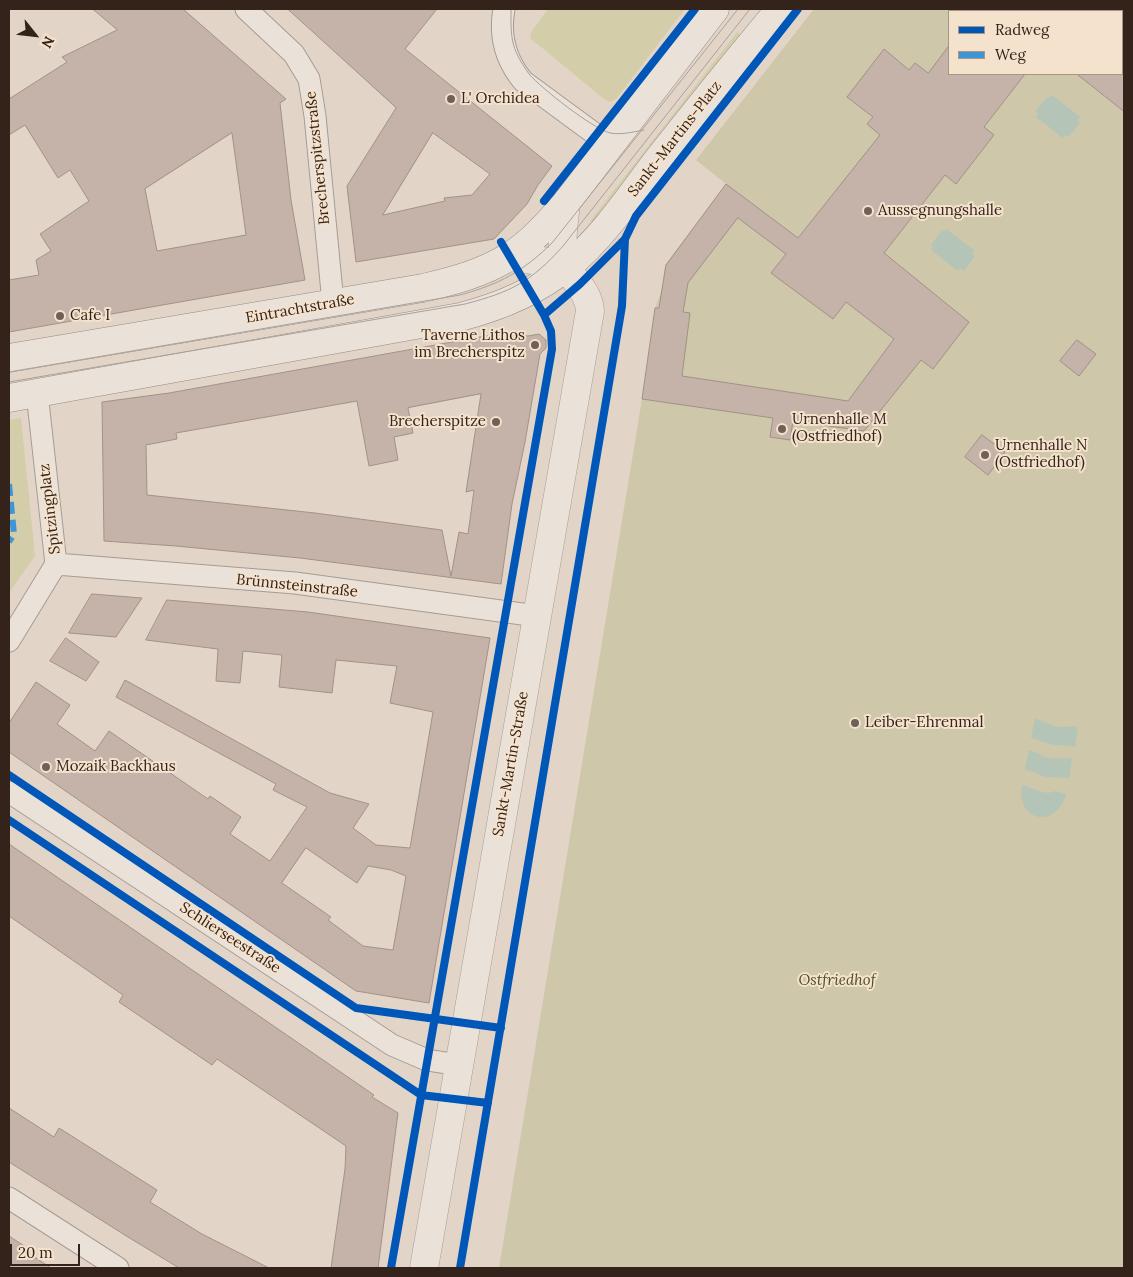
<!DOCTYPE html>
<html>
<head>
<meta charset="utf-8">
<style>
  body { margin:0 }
  #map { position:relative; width:1133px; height:1277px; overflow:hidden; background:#e2d5c8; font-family:Lora,serif }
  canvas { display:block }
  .frame { position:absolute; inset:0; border:10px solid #33231b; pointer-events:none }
  .legend { position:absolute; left:948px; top:10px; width:175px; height:65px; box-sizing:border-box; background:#f4e2cc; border:1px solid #a79685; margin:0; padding:6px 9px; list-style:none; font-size:15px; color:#33231b }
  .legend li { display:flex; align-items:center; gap:10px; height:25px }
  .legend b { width:25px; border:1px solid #a79685 }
  .north { position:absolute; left:10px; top:10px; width:50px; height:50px; -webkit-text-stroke:4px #f4e2cc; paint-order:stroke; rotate:119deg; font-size:14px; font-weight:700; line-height:20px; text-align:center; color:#33231b }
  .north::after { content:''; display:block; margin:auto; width:18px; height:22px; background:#33231b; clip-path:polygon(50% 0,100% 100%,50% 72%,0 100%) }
  .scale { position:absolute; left:10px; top:1244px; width:70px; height:22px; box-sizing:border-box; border:2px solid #33231b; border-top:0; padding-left:6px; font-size:15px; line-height:18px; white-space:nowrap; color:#33231b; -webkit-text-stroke:4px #f4e2cc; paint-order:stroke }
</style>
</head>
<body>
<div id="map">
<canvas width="1133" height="1277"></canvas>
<div class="frame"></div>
<ul class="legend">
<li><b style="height:6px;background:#0057b8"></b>Radweg</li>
<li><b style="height:6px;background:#3d95d4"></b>Weg</li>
</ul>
<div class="north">N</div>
<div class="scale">20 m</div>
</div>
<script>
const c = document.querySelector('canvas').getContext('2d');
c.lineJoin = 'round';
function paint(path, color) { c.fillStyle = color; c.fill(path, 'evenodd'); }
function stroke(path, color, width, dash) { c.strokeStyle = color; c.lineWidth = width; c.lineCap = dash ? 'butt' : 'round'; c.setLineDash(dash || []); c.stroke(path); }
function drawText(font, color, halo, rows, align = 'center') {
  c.font = font + ' Lora,serif'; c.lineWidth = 4; c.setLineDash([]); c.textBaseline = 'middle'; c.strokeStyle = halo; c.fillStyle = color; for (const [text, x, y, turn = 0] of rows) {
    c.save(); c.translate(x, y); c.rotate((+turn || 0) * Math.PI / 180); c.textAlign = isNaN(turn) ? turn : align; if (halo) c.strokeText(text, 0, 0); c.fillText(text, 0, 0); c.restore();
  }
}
paint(new Path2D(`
  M 548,9 L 685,9 L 616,99 L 610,102 L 604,99 L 530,38 L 531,32 Z
  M 737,32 L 742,36 L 593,223 L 590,221 Z
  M 21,418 L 35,556 L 9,593 L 9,420 Z`), '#d4cdaa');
paint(new Path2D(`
  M 814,9 L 1124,9 L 1124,1268 L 499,1268 L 642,399 L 655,308 L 661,292 L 665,265 L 726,184 L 696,160 ZM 949,11 L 1122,11 L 1122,74 L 949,74 Z`), '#cec7aa');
paint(new Path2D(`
  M 1052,95 L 1080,117 L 1077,120 L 1080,122 L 1069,137 L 1065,135 L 1063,138 L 1036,117 L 1038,114 L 1036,111 L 1047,97 L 1049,98 Z
  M 946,229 L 975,251 L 972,254 L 975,256 L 964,271 L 960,268 L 958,271 L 931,250 L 933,247 L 931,245 L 942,230 L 944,232 Z
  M 1035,719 C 1043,720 1050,726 1058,727 C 1065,727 1071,726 1078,727 L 1075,747 C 1067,745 1058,746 1050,744 C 1043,743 1038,739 1031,738 Z
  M 1029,750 C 1036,752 1041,756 1048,758 C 1056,760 1064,757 1072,759 L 1069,778 C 1062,777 1055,778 1048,777 C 1040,776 1033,771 1025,770 Z
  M 1022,785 C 1034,787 1044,797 1055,791 L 1066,794 C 1055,832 1015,819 1022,785 Z`), '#b4c4b7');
const building = new Path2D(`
  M 93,9 L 183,9 L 286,99 L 280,103 L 291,200 L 305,280 L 9,332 L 9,280 L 39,275 L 36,260 L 51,251 L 40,234 L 89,201 L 70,170 L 58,178 L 25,125 L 9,135 L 9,99 L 67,62 L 62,57 L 117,30 ZM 232,133 L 246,235 L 157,251 L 145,189 Z
  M 288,9 L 437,9 L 405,49 L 552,166 L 538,185 L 527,204 L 494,239 L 356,262 L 347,186 L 396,108 ZM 433,133 L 490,174 L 472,195 L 444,198 L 445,201 L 383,215 Z
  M 949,46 L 949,74 L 1025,74 L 984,127 L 994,135 L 956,184 L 945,175 L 884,253 L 969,322 L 933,369 L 921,360 L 864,431 L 793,421 L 790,440 L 770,437 L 773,418 L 642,399 L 655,308 L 659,308 L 666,265 L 726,184 L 798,238 L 880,135 L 867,124 L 873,117 L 847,97 L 884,49 L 909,70 L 915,63 L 928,73 ZM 738,218 L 786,254 L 771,273 L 833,319 L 846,302 L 894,339 L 848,401 L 682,376 L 690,313 L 683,312 L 688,283 Z
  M 1077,74 L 1124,74 L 1124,111 Z
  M 497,334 L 528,336 L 539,334 L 546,340 L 546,348 L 540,354 L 525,442 L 512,504 L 501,584 L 300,558 L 176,546 L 104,541 L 102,402 L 169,393 ZM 481,394 L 466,492 L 474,490 L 468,534 L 459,532 L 451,576 L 442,530 L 315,513 L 147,495 L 146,445 L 177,439 L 176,433 L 357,401 L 369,466 L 398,460 L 394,437 L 413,433 L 408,408 Z
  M 1077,340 L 1096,354 L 1079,376 L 1060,361 Z
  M 982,435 L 1005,452 L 988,475 L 965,457 Z
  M 92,594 L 142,598 L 116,637 L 69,633 Z
  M 167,600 L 308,612 L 490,638 L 429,1003 L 356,991 L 9,752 L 9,723 L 36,682 L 70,705 L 57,724 L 95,751 L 109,731 L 208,799 L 210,796 L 241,817 L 230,834 L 270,861 L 307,807 L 273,790 L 276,784 L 116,697 L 125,680 L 330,793 L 369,804 L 353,828 L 376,845 L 410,848 L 433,712 L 390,703 L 397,666 L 336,660 L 332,693 L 279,687 L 282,655 L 243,651 L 240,683 L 216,681 L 218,649 L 146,640 ZM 306,848 L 357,883 L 368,866 L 391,870 L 406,876 L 393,950 L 363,946 L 328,920 L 331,917 L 282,883 Z
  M 66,638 L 99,662 L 86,681 L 50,661 Z
  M 9,844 L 374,1095 L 372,1097 L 398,1113 L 378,1268 L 331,1268 L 345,1169 L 346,1146 L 217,1059 L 212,1065 L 119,1002 L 123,995 L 9,916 Z
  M 9,1108 L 54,1137 L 59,1128 L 157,1190 L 150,1202 L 202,1234 L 269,1268 L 179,1268 L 128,1237 L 9,1162 Z
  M 9,1236 L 35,1253 L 33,1256 L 51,1268 L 9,1268 Z`);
paint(building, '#c5b3a9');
stroke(building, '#a19188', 1);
const minor = new Path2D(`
  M 246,9 L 294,54 L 309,79 L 315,116 L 333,303
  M 504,9 C 499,36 505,59 523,81 L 610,145
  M 56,564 L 295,583 L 537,616
  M 9,641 L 56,564 L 37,393
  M 9,792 L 392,1045 L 427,1060 L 459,1065
  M 9,1198 L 118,1268`);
const tertiary = new Path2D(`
  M 510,257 L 549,262 L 567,266
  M 424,1268 L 590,311 C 589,292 574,282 567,266 C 559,246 564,223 566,203`);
const secondary = new Path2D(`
  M 9,358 L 423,288 C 453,281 484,273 510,256 C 532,242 549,222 566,203 L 715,9
  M 9,398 L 460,317 C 499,307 536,292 568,266 C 603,237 629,198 656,162 C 697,110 738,59 780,9`);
stroke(minor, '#a69b92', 23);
stroke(tertiary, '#a69b92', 29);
stroke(secondary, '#968a82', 29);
stroke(minor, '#eae2d9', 21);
stroke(tertiary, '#eae2d9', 28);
stroke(secondary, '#eae2d9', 28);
stroke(new Path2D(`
  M 511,9 C 511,24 510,40 517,54 C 520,61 525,68 529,74 C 542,89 592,128 610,133 C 622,135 633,132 644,130
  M 9,372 L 460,295 C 500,284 522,272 552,243 L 738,9
  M 9,382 L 465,304 C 511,292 531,282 563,246 L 750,9`), '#a8a19a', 1);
stroke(new Path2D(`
  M 9,484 L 14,534 L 9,542`), '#3d95d4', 6, [12, 6]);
stroke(new Path2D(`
  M 544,201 L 695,9
  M 501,242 L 544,315 L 580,284 L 625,239 L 636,216 L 798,9
  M 9,775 L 356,1008 L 501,1028
  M 9,820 L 421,1095 L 488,1103
  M 391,1268 L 552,349 L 551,331 L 544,315
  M 460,1268 L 622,306 L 625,239`), '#0057b8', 8);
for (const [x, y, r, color] of [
  [451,99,5,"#706158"],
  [868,211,5,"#706158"],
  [60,316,5,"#706158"],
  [535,345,5,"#706158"],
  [496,422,5,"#706158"],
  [782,429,5,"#706158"],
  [985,455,5,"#706158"],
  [855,723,5,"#706158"],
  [46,767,5,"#706158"]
]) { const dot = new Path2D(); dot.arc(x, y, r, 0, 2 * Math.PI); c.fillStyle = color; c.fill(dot); stroke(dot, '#f4e2cc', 2); }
drawText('15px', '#33231b', '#f4e2cc', [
  ["L' Orchidea",461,99],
  ["Aussegnungshalle",878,211],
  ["Cafe I",70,316],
  ["Taverne Lithos",525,336,"right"],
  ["im Brecherspitz",525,353,"right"],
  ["Urnenhalle M",792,420],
  ["(Ostfriedhof)",792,437],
  ["Brecherspitze",486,422,"right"],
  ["Urnenhalle N",995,446],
  ["(Ostfriedhof)",995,463],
  ["Leiber-Ehrenmal",865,723],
  ["Mozaik Backhaus",56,767]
], 'left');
drawText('15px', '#33231b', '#f4e2cc', [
  ["Sankt-Martins-Platz",675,139,-52],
  ["Brecherspitzstraße",318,158,-96],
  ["Eintrachtstraße",300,309,-10],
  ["Spitzingplatz",50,509,-97],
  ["Brünnsteinstraße",297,586,6],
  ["Sankt-Martin-Straße",511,764,-80],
  ["Schlierseestraße",230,938,33]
]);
drawText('italic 15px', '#4b4f22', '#f4e2cc', [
  ["Ostfriedhof",837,981]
]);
</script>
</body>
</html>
